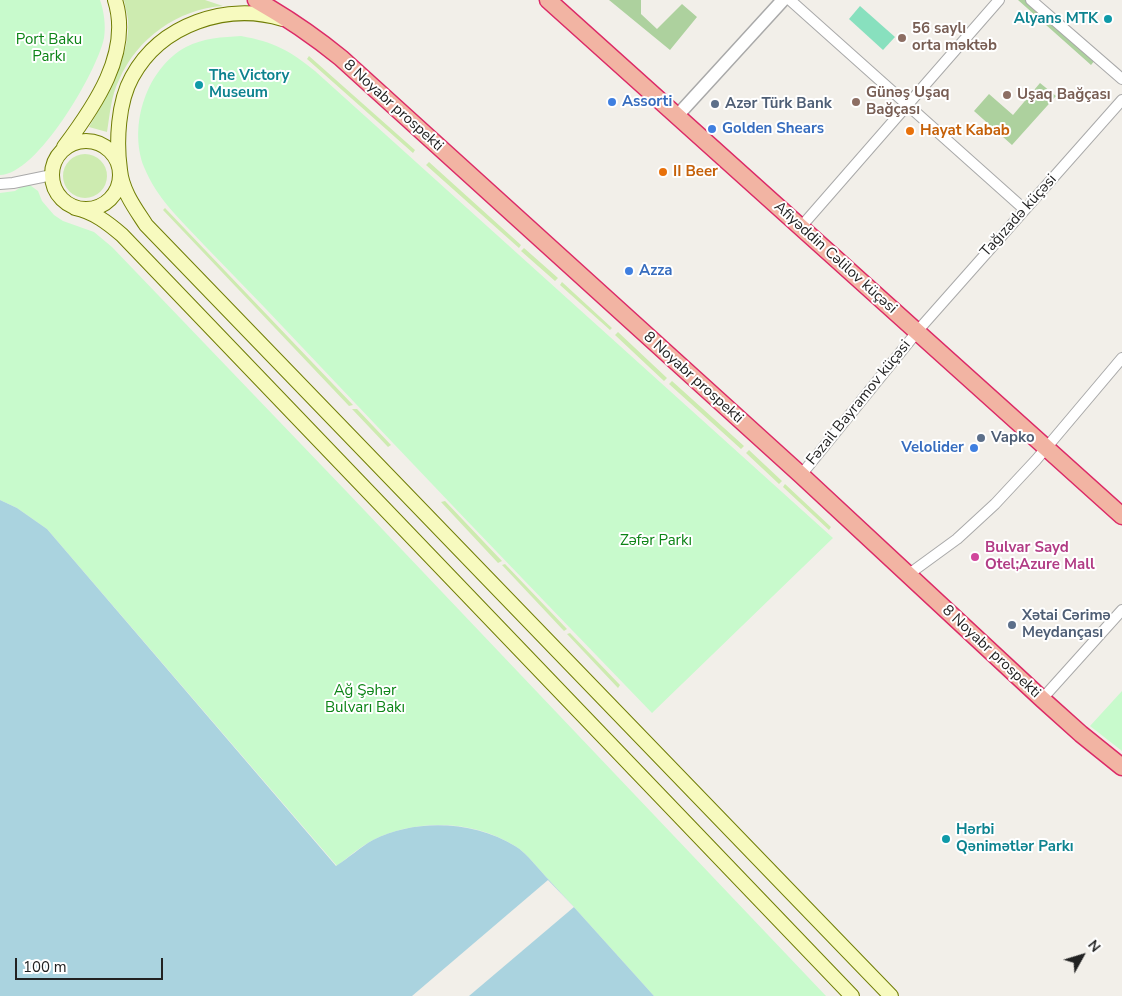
<!DOCTYPE html>
<html>
<head>
<meta charset="utf-8">
<style>
  body { margin:0 }
  #map { position:relative; width:1122px; height:996px; overflow:hidden; background:#f2efe9; font-family:"Nunito Sans",sans-serif }
  canvas { display:block }
  .north { position:absolute; left:1057px; top:931px; width:50px; height:50px; -webkit-text-stroke:4px #fff; paint-order:stroke; rotate:51deg; font-size:14px; font-weight:700; line-height:20px; text-align:center; color:#222 }
  .north::after { content:''; display:block; margin:auto; width:18px; height:22px; background:#222; clip-path:polygon(50% 0,100% 100%,50% 72%,0 100%) }
  .scale { position:absolute; left:15px; top:958px; width:148px; height:22px; box-sizing:border-box; border:2px solid #222; border-top:0; padding-left:6px; font-size:15px; line-height:18px; white-space:nowrap; color:#222; -webkit-text-stroke:4px #fff; paint-order:stroke }
</style>
</head>
<body>
<div id="map">
<canvas width="1122" height="996"></canvas>
<div class="north">N</div>
<div class="scale">100 m</div>
</div>
<script>
const c = document.querySelector('canvas').getContext('2d');
c.lineJoin = 'round';
function paint(path, color) { c.fillStyle = color; c.fill(path, 'evenodd'); }
function stroke(path, color, width, dash) { c.strokeStyle = color; c.lineWidth = width; c.lineCap = dash ? 'butt' : 'round'; c.setLineDash(dash || []); c.stroke(path); }
function drawText(font, color, halo, rows, align = 'center') {
  c.font = font + ' "Nunito Sans",sans-serif'; c.lineWidth = 4; c.setLineDash([]); c.textBaseline = 'middle'; c.strokeStyle = halo; c.fillStyle = color; for (const [text, x, y, turn = 0] of rows) {
    c.save(); c.translate(x, y); c.rotate((+turn || 0) * Math.PI / 180); c.textAlign = isNaN(turn) ? turn : align; if (halo) c.strokeText(text, 0, 0); c.fillText(text, 0, 0); c.restore();
  }
}
paint(new Path2D(`
  M 124,0 L 205,0 L 223,6 C 178,9 137,38 119,80 C 111,96 110,114 107,132 L 89,127 C 107,97 131,55 128,19 C 127,13 125,6 124,0 Z
  M 309,56 L 415,150 L 413,153 L 307,59 Z
  M63 176a22 22 0 1 1 44 0a22 22 0 1 1-44 0Z
  M 429,162 L 521,245 L 519,248 L 426,165 Z
  M 165,208 L 353,405 L 349,406 L 163,210 Z
  M 524,248 L 558,278 L 555,281 L 521,251 Z
  M 562,282 L 612,328 L 610,330 L 560,285 Z
  M 618,332 L 667,378 L 664,381 L 615,335 Z
  M 672,381 L 744,446 L 741,449 L 669,384 Z
  M 352,409 L 357,409 L 391,445 L 388,447 Z
  M 749,450 L 782,481 L 779,484 L 746,453 Z
  M 785,484 L 831,527 L 829,530 L 783,487 Z
  M 445,501 L 502,561 L 498,563 L 441,502 Z
  M 505,564 L 567,629 L 564,631 L 502,565 Z
  M 570,633 L 620,685 L 618,688 L 567,634 Z`), '#cdebb0');
paint(new Path2D(`
  M 609,0 L 641,0 L 641,14 L 657,29 L 682,4 L 697,17 L 670,50 Z
  M 1018,0 L 1028,0 L 1096,59 L 1091,65 Z
  M 1040,83 L 1056,96 L 1012,145 L 974,111 L 989,94 L 1013,115 Z`), '#add19e');
paint(new Path2D(`
  M 0,0 L 100,0 C 104,11 106,26 104,38 C 97,72 37,175 0,175 Z
  M 241,36 C 274,42 289,50 315,71 L 833,538 L 652,713 C 528,585 405,456 283,327 C 257,299 230,272 204,245 C 181,220 157,199 144,167 C 128,125 147,68 186,47 C 203,38 223,37 241,36 Z
  M 27,183 L 38,191 L 42,201 L 54,215 L 63,221 L 94,232 L 112,247 L 347,492 L 826,996 L 654,996 C 619,957 585,919 550,881 C 540,871 527,853 515,846 C 475,820 416,818 373,840 C 360,847 348,857 337,866 L 47,529 L 17,508 L 0,500 L 0,193 L 15,191 Z
  M 1122,691 L 1122,751 L 1090,726 Z`), '#c8facc');
paint(new Path2D(`
  M 860,6 L 895,37 L 883,50 L 849,19 Z`), '#88e0be');
paint(new Path2D(`
  M 0,500 L 17,508 L 47,529 L 336,866 C 349,858 360,847 373,840 C 416,818 475,821 515,846 C 527,853 540,871 550,881 C 585,919 619,957 654,996 L 0,996 Z`), '#aad3df');
paint(new Path2D(`
  M 548,880 L 574,907 L 469,996 L 412,996 Z`), '#f2efe9');
const minor = new Path2D(`
  M 790,0 L 1024,209
  M 1031,0 L 1122,79
  M 0,184 L 13,183 L 52,175
  M 800,228 L 999,0
  M 801,475 L 921,327 L 1122,100
  M 909,574 L 957,539 L 995,504 L 1036,460 L 1122,358
  M 1042,699 L 1122,610`);
const tertiary = new Path2D(`
  M 677,116 L 783,0`);
const secondary = new Path2D(`
  M 283,19 C 227,2 161,24 132,77 C 118,102 116,142 120,170 C 122,191 135,208 146,225 L 891,996
  M52 175a34 34 0 1 1 68 0a34 34 0 1 1-68 0Z
  M 64,147 C 94,107 132,53 115,0
  M 75,208 C 94,212 108,223 122,235 L 852,996`);
const trunk = new Path2D(`
  M 256,0 C 286,17 314,36 341,58 L 801,475 L 1042,699 L 1081,734 L 1122,767
  M 548,0 L 1122,516`);
stroke(minor, '#a9a9a9', 12);
stroke(tertiary, '#a9a9a9', 15);
stroke(secondary, '#707d05', 16);
stroke(trunk, '#dc2a67', 19);
stroke(minor, '#fff', 10);
stroke(tertiary, '#fff', 12);
stroke(secondary, '#f7fabf', 14);
stroke(trunk, '#f2b4a3', 16);
for (const [x, y, r, color] of [
  [1108,19,5,"#0f9aa8"],
  [902,38,5,"#8d6e63"],
  [199,85,5,"#0f9aa8"],
  [1007,95,5,"#8d6e63"],
  [612,102,5,"#3f7fe0"],
  [856,102,5,"#8d6e63"],
  [715,104,5,"#5c6f8a"],
  [712,129,5,"#3f7fe0"],
  [910,131,5,"#e8710a"],
  [663,172,5,"#e8710a"],
  [629,271,5,"#3f7fe0"],
  [981,438,5,"#5c6f8a"],
  [974,448,5,"#3f7fe0"],
  [975,557,5,"#d1479c"],
  [1012,625,5,"#5c6f8a"],
  [946,839,5,"#0f9aa8"]
]) { const dot = new Path2D(); dot.arc(x, y, r, 0, 2 * Math.PI); c.fillStyle = color; c.fill(dot); stroke(dot, '#fff', 2); }
drawText('bold 15px', '#0d838f', '#fff', [
  ["Alyans MTK",1098,19,"right"],
  ["The Victory",209,76],
  ["Museum",209,93],
  ["Hərbi",956,830],
  ["Qənimətlər Parkı",956,847]
], 'left');
drawText('bold 15px', '#785e54', '#fff', [
  ["56 saylı",912,29],
  ["orta məktəb",912,46],
  ["Günəş Uşaq",866,93],
  ["Bağçası",866,110],
  ["Uşaq Bağçası",1017,95]
], 'left');
drawText('15px', '#0c8416', '#fff', [
  ["Port Baku",49,40],
  ["Parkı",49,57],
  ["Zəfər Parkı",656,541],
  ["Ağ Şəhər",365,691],
  ["Bulvarı Bakı",365,708]
]);
drawText('bold 15px', '#366cbe', '#fff', [
  ["Assorti",622,102],
  ["Golden Shears",722,129],
  ["Azza",639,271],
  ["Velolider",964,448,"right"]
], 'left');
drawText('bold 15px', '#4e5e75', '#fff', [
  ["Azәr Türk Bank",725,104],
  ["Vapko",991,438],
  ["Xətai Cərimə",1022,616],
  ["Meydançası",1022,633]
], 'left');
drawText('15px', '#222', '#fff', [
  ["8 Noyabr prospekti",393,106,42],
  ["Tağızadə küçəsi",1019,216,-48],
  ["Afiyəddin Cəlilov küçəsi",835,258,42],
  ["8 Noyabr prospekti",693,378,42],
  ["Fəzail Bayramov küçəsi",859,403,-51],
  ["8 Noyabr prospekti",991,652,43]
]);
drawText('bold 15px', '#c56008', '#fff', [
  ["Hayat Kabab",920,131],
  ["II Beer",673,172]
], 'left');
drawText('bold 15px', '#b23c85', '#fff', [
  ["Bulvar Sayd",985,548],
  ["Otel;Azure Mall",985,565]
], 'left');
</script>
</body>
</html>
